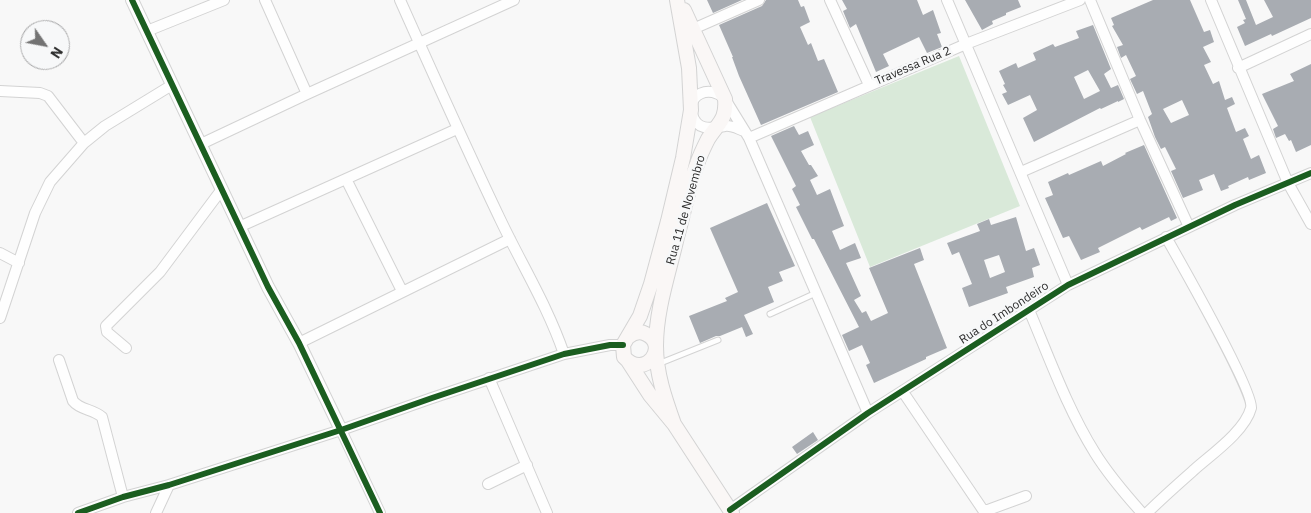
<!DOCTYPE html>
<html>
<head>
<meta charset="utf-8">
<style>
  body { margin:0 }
  #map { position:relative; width:1311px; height:513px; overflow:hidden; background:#f8f8f8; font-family:"IBM Plex Sans",sans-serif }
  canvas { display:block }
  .north { position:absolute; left:20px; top:20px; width:50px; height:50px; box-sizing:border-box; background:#f7f8f9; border:1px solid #a6a6a7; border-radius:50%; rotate:123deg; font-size:14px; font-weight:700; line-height:20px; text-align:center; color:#2c2c2c }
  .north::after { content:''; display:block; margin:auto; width:18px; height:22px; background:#737373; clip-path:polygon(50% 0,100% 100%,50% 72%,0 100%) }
</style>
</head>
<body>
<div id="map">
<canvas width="1311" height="513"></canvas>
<div class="north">N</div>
</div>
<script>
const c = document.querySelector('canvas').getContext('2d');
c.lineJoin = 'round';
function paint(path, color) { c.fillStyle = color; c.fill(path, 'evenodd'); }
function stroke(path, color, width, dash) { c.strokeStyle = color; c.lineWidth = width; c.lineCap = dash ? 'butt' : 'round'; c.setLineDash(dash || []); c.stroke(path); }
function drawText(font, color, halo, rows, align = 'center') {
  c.font = font + ' "IBM Plex Sans",sans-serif'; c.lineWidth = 5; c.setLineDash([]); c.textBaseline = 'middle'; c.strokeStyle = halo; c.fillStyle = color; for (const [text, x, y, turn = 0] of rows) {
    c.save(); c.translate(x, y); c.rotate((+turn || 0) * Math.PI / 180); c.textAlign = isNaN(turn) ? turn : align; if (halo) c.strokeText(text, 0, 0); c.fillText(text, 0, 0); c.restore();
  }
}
paint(new Path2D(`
  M 959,56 L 1020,206 L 870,267 L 810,117 Z`), '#d9e9d9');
paint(new Path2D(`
  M 707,0 L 742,0 L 713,13 Z
  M 766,0 L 798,0 L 801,7 L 804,6 L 810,22 L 800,27 L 808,45 L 811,43 L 818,61 L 824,59 L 838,92 L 761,125 L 739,76 L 732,57 L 733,57 L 719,25 L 762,6 Z
  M 842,0 L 917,0 L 923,15 L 933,10 L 941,33 L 937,34 L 942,47 L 927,53 L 919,37 L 883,54 L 889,66 L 876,72 L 856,24 L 850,28 L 843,11 L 847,9 Z
  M 965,0 L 1018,0 L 1021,7 L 1006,13 L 1006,15 L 992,21 L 993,24 L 982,30 Z
  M 1153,0 L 1190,0 L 1204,32 L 1210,30 L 1214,42 L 1203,47 L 1211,62 L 1204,65 L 1213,84 L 1219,81 L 1225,100 L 1232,97 L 1235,104 L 1227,108 L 1236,132 L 1245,128 L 1249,136 L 1243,139 L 1251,159 L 1259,155 L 1266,173 L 1249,180 L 1248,177 L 1228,186 L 1229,188 L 1221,191 L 1214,174 L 1199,180 L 1203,190 L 1183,198 L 1171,171 L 1176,169 L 1165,147 L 1161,149 L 1155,137 L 1148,117 L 1152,114 L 1143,91 L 1137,94 L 1130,79 L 1136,76 L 1126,55 L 1121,58 L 1117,47 L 1123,45 L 1112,26 L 1114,25 L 1111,18 ZM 1182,100 L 1189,115 L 1171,123 L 1163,109 Z
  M 1238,0 L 1246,0 L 1256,25 L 1273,17 L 1264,0 L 1311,0 L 1311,18 L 1272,36 L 1271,34 L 1245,46 L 1237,27 L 1245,23 L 1243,20 L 1246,19 Z
  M 1093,25 L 1111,69 L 1104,74 L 1111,88 L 1118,85 L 1124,99 L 1118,102 L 1118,101 L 1101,109 L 1100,108 L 1034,142 L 1023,118 L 1037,110 L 1030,95 L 1008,105 L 1002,94 L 1007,92 L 1003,85 L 1005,84 L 999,71 L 1016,63 L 1018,68 L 1036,60 L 1033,53 L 1053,44 L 1055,47 L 1079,38 L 1076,31 ZM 1088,70 L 1100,91 L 1084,99 L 1074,77 Z
  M 1311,64 L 1311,145 L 1296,152 L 1291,140 L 1289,141 L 1285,134 L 1276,138 L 1273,129 L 1278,126 L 1262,94 L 1294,81 L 1290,74 Z
  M 794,126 L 799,135 L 808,131 L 814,145 L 801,151 L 809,165 L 811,165 L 818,176 L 810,180 L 817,195 L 830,189 L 844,226 L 832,231 L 840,250 L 855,243 L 861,258 L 846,263 L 861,296 L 854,300 L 862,313 L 866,311 L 871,321 L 888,313 L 869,268 L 920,248 L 924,260 L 914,264 L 947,348 L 926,357 L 926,359 L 874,383 L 866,365 L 870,363 L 862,345 L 849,351 L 842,335 L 859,327 L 814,239 L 812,239 L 796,207 L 800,205 L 792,189 L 796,186 L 771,136 Z
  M 1144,145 L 1177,218 L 1171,221 L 1169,217 L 1142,230 L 1140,227 L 1098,248 L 1100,252 L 1081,260 L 1069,236 L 1063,238 L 1045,198 L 1053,195 L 1048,182 L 1068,173 L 1069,175 L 1101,161 L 1103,166 L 1126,154 L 1125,153 Z
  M 767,203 L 795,266 L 779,272 L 783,281 L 768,287 L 774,302 L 744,315 L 753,334 L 746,337 L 742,327 L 720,336 L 716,336 L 700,343 L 689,316 L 727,301 L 725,298 L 738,292 L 710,228 Z
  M 1016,217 L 1026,251 L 1034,248 L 1040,265 L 1032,268 L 1034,277 L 1006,287 L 1008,293 L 969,307 L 962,288 L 972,284 L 959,252 L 952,255 L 947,243 L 980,231 L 977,224 L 989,219 L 991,225 ZM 999,255 L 1005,272 L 990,278 L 984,260 Z
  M 813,432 L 818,440 L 797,454 L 792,447 Z`), '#a8acb2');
const service = new Path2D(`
  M 770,314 L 816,293
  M 658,364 L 718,340`);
const minor = new Path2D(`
  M 265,0 L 307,94
  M 400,0 C 433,74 466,148 501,221 C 522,265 548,307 564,354
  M 830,0 L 869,85
  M 947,0 L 1068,285
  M 1090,0 L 1140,120 L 1189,227
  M 1211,0 L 1288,183 L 1311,224
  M 693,29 L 759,0
  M 147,31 L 224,0
  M 1238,68 L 1311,34
  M 0,91 L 40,93 L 48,96 L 84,143
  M 744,131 C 738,129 732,125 725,126 C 712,128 697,132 692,114 C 687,94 710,84 725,99 L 749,138 L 868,413
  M 749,138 L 966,44 L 1080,0
  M 201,144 L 307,94 L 514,0
  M 1021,172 L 1140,120
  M 346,179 L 402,291
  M 239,227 L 457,129
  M 0,253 L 19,263
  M 1029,310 C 1049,357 1067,408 1095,453 C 1108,474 1125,494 1142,513
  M 0,318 L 35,213 L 50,182 L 84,143 L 105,126 L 172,85
  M 299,343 L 510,239
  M 126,348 L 107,332 L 106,326 L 160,272 L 222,189
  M 59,360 L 73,401 C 80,410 93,409 102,417 L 123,497
  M 489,378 L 547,513
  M 903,392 L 983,510 L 988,510 L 1026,496
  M 341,430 L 380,513
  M 488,484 L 527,465
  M 730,510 L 868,413 L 1068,285 L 1235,205 L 1311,173
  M 78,513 L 123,497 L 169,485 L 341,430 L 432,398 L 564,354 L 610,345 L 623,345
  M 156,513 L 169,485
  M 1147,513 C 1162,498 1178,484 1195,469 C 1212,454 1245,431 1251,408 C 1255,393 1179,260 1166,237`);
const tertiary = new Path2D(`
  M 132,0 L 268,287 L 299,343 L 341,430`);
const secondary = new Path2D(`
  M 628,337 C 633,333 639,330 646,334 C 670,345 645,381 624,357 L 623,345 L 640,316 L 651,284 L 668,221 L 683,158 L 691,110 L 689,68 L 677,0
  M 628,361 L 650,395 L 674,424 L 732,513
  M 674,424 C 665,399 656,373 656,346 C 656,309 669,273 677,237 C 684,213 688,187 697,164 C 700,155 704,147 708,139 C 718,123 727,120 725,99 L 684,10`);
stroke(service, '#d3d3d3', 7);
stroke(minor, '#d3d3d3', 12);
stroke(tertiary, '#d3d3d3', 14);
stroke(secondary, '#d3d3d3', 16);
stroke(service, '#fefefe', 5);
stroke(minor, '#fefefe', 10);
stroke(tertiary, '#fefefe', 12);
stroke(secondary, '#faf7f6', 14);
stroke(new Path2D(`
  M 132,0 L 268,287 L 299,343 L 380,513
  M 730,510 L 868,413 L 1068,285 L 1235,205 L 1311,173
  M 78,513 L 123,497 L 169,485 L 341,430 L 432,398 L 564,354 L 610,345 L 623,345`), '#1b5e20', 6);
drawText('12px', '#2c2c2c', '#f7f8f9', [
  ["Travessa Rua 2",913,66,-23],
  ["Rua 11 de Novembro",686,210,-74],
  ["Rua do Imbondeiro",1004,313,-33]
]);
</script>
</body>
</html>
